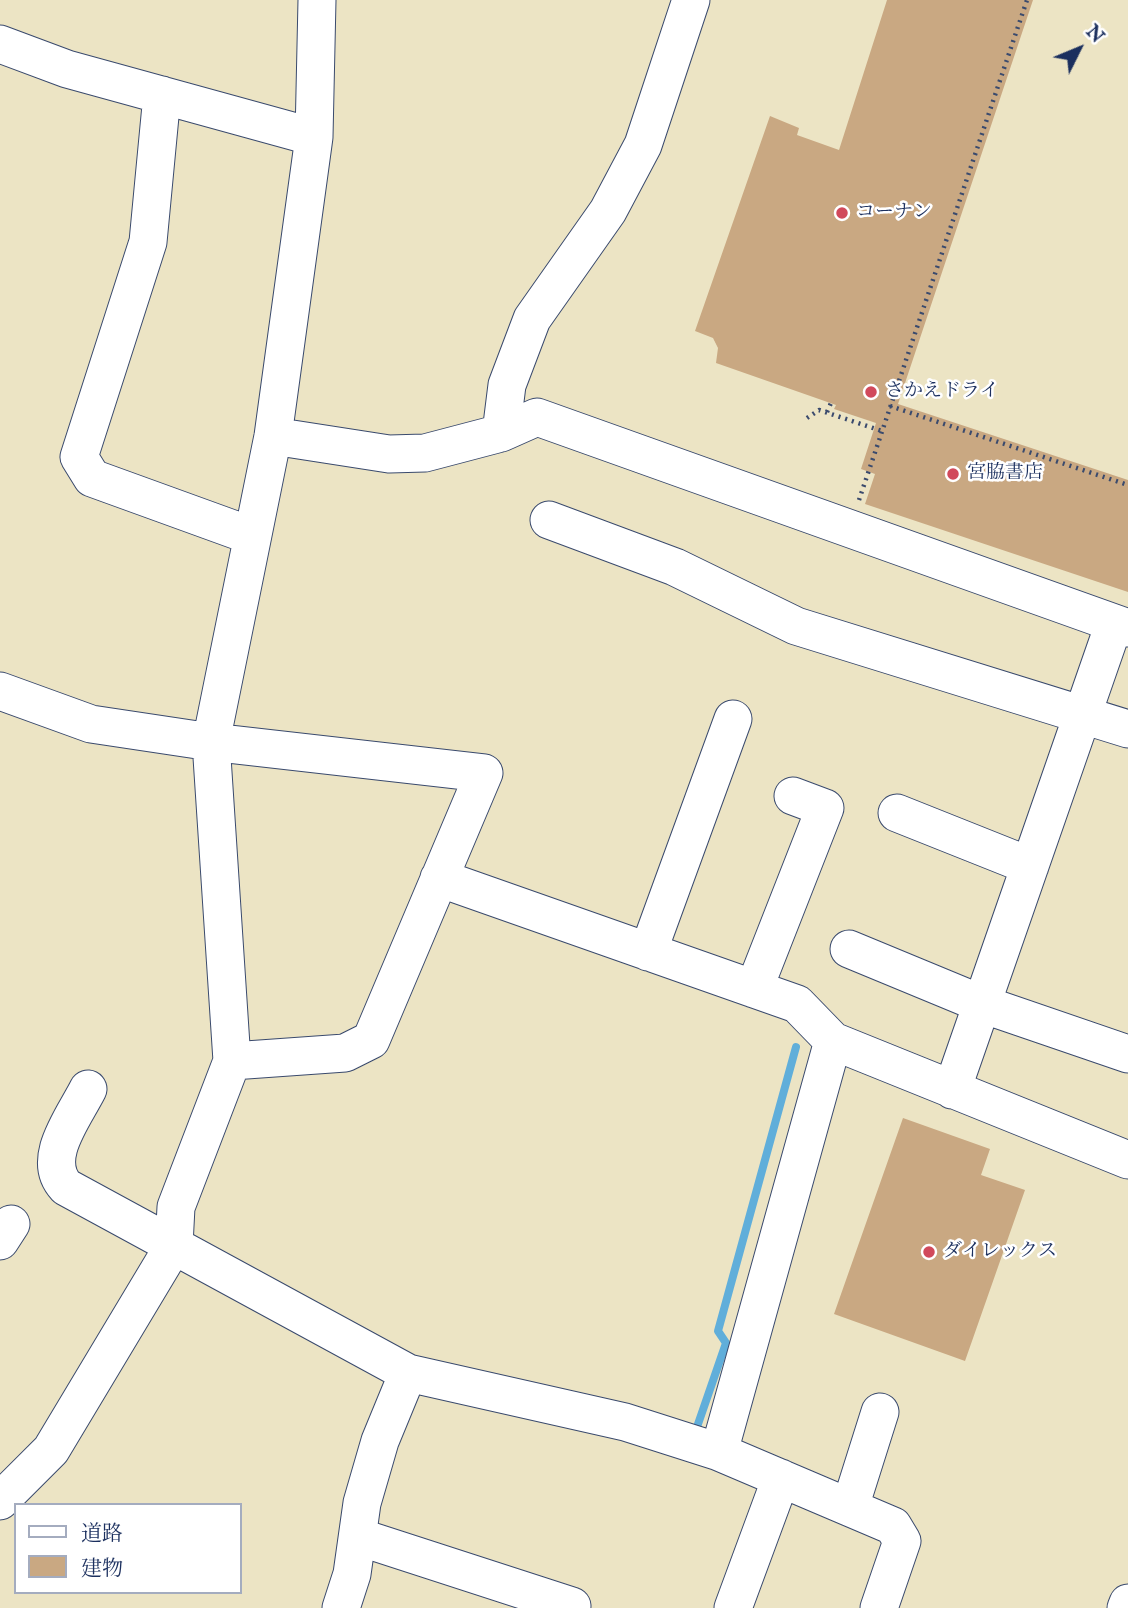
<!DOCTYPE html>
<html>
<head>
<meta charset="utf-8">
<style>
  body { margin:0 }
  #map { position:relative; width:1128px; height:1608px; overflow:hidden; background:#ece4c4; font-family:"IM FELL English","Noto Serif JP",serif }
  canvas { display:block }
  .legend { position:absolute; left:14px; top:1503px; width:228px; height:91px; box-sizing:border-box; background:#fff; border:2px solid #a4acbf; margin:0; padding:9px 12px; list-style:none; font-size:21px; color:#1b2f5e }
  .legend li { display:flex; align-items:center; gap:14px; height:35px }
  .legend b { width:35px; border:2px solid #a4acbf }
  .north { position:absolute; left:1044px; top:14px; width:70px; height:70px; -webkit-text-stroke:5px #fff; paint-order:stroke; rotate:47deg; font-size:19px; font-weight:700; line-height:28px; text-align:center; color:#1b2f5e }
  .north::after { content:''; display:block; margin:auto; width:24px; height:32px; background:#1b2f5e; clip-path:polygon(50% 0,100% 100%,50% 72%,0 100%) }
</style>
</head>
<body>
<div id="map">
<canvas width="1128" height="1608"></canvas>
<ul class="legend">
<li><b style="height:9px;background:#fff"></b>道路</li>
<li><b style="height:19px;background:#c9a882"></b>建物</li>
</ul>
<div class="north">N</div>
</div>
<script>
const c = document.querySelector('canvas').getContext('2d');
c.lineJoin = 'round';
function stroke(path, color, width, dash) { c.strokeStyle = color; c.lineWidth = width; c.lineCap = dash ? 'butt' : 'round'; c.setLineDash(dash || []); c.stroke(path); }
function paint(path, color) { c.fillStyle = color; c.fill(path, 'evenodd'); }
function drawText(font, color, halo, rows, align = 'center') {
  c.font = font + ' "IM FELL English","Noto Serif JP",serif'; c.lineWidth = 5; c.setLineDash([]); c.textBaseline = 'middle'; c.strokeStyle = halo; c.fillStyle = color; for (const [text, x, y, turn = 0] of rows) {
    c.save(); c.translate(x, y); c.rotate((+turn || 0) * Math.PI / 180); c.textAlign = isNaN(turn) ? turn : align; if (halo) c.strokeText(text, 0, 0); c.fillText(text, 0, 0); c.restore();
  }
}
stroke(new Path2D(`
  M 697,1427 L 726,1343 L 718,1331 L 796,1047`), '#60aeda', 8);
paint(new Path2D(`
  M 887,0 L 1033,0 L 898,404 L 1128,480 L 1128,592 L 865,504 L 875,474 L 861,469 L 876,423 L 834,409 L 836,405 L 716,363 L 718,348 L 713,338 L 695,331 L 770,116 L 799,128 L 797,135 L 839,150 Z
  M 903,1118 L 990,1149 L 981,1175 L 1025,1190 L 965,1361 L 834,1314 Z`), '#c9a882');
const minor = new Path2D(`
  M 0,44 L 67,69 L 314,137
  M 162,95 L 148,242 L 79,457 L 92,478 L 252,536
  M 501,433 L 537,417 L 1128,628
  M 273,436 L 389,454 L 425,453 L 501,433 L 507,385 L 532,319 L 608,211 L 643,145 L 691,0
  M 549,520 L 675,567 L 796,626 L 1128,729
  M 0,691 L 91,724 L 211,742 L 484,773 L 371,1040 L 345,1053 L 232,1061
  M 897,813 L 1030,866
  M 439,878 L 797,1004 L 833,1041 L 1128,1160
  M 849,949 L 982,1004 L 1128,1054
  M 648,952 L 733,719
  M 754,989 L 825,808 L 793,796
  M 88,1089 C 74,1117 40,1159 66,1187 L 408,1373 L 625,1422 L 719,1452 L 893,1526 L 902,1541 L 879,1608
  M 952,1090 L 1114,624
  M 0,1241 L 11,1224
  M 719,1452 L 833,1041
  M 0,1501 L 51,1450 L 174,1245 L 176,1207 L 232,1061 L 211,742 L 273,436 L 314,137 L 317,0
  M 850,1507 L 880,1412
  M 359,1537 L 572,1606
  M 341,1608 L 352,1574 L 362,1503 L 380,1441 L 408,1373
  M 733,1608 L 781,1478
  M 1126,1608 L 1128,1603`);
stroke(minor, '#3a4a6d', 39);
stroke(new Path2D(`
  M 890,406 L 1128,485
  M 827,412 L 831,403
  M 807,418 L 819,410 L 882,431
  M 859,500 L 1027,0`), '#3a4a6d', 4.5, [2, 5]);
stroke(minor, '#fff', 37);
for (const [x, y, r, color] of [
  [842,213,7,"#d1495b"],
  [871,392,7,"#d1495b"],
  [953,474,7,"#d1495b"],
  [929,1252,7,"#d1495b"]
]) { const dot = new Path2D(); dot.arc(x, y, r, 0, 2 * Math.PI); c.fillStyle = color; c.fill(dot); stroke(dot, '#fff', 2.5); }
drawText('19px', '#1b2f5e', '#fff', [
  ["コーナン",856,213],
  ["さかえドライ",885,392],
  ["宮脇書店",967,474],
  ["ダイレックス",943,1252]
], 'left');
</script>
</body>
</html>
